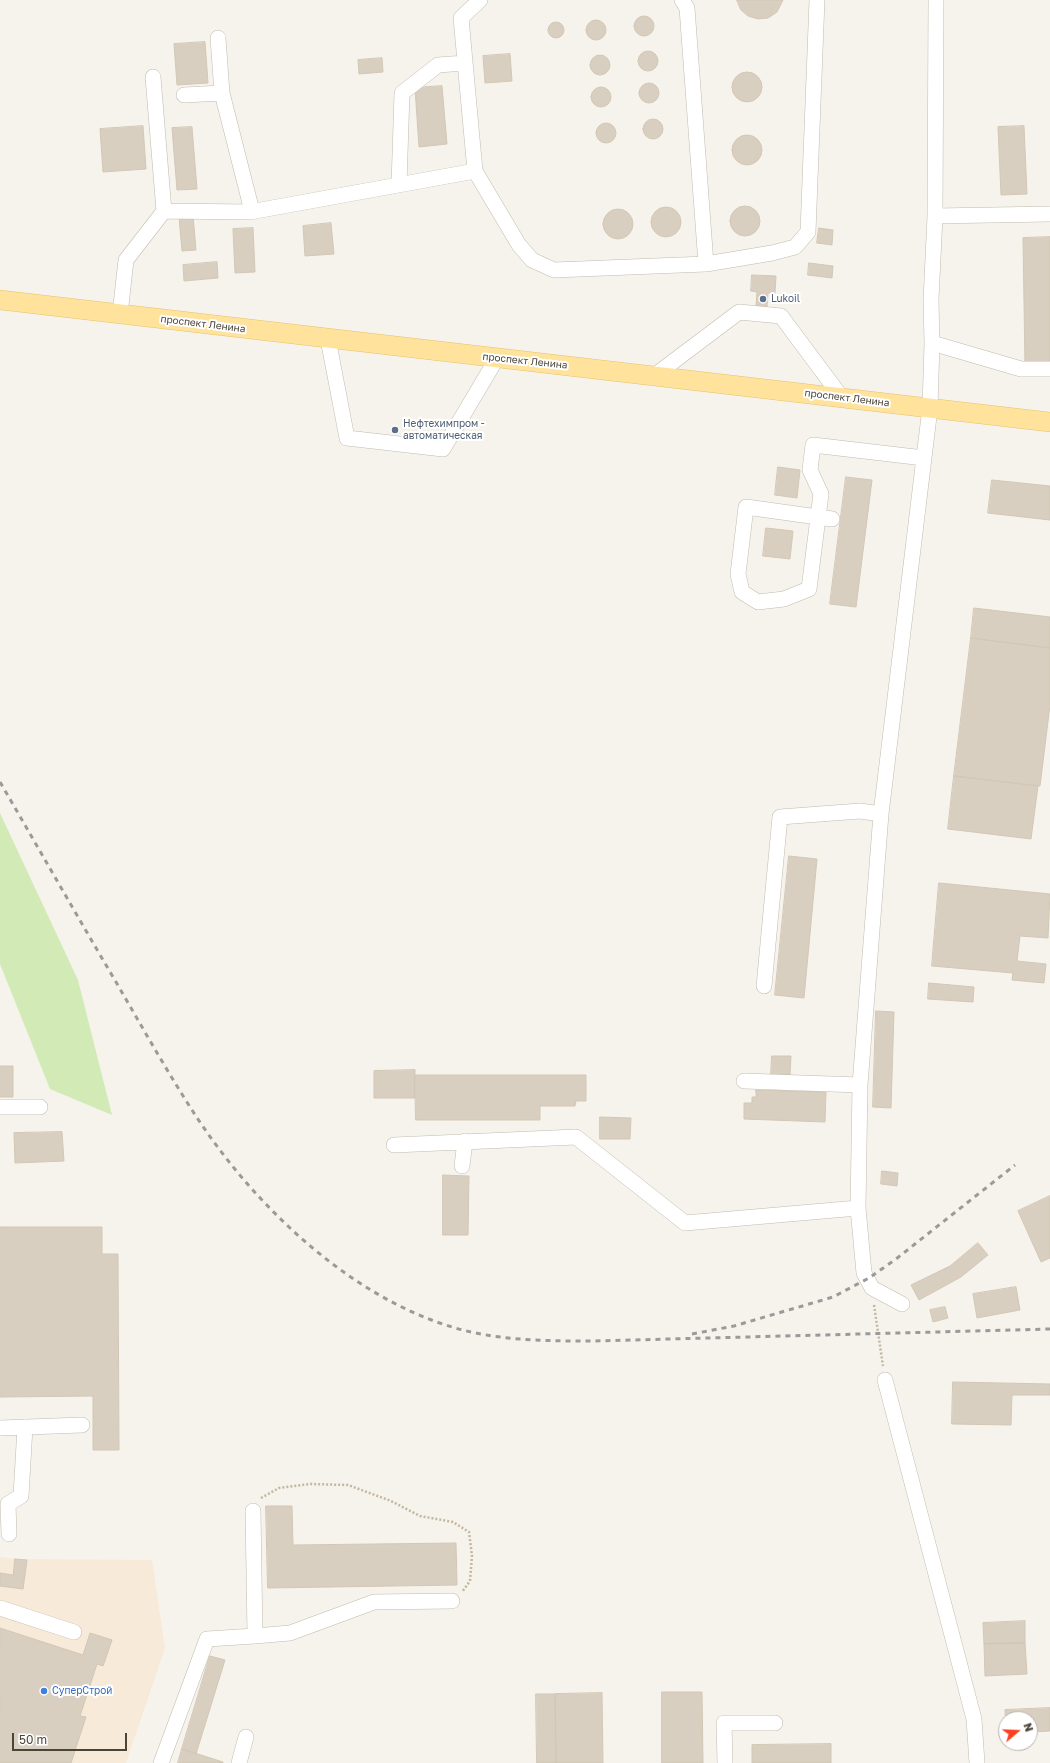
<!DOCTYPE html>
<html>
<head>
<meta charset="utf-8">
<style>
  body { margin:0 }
  #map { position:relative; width:1050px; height:1763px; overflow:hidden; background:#f6f3ec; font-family:"Golos Text",sans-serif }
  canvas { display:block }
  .north { position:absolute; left:998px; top:1711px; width:40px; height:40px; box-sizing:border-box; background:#fff; border:1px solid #b7b4b0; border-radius:50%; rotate:71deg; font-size:11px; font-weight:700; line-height:16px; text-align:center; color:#4b4439 }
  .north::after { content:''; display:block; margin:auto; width:14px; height:18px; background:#fc3f1d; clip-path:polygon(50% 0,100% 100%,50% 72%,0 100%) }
  .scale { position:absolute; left:12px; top:1733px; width:115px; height:18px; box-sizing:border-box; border:2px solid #4b4439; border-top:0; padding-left:5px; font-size:12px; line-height:14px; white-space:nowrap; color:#4b4439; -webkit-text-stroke:3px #fff; paint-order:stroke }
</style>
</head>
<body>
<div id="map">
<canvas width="1050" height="1763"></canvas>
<div class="north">N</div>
<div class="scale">50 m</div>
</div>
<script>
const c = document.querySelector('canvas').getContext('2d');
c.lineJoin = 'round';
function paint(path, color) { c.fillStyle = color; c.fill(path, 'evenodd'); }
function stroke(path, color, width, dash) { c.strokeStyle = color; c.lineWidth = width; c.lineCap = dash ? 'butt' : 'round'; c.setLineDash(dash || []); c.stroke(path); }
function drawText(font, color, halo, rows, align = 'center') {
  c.font = font + ' "Golos Text",sans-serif'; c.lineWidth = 4; c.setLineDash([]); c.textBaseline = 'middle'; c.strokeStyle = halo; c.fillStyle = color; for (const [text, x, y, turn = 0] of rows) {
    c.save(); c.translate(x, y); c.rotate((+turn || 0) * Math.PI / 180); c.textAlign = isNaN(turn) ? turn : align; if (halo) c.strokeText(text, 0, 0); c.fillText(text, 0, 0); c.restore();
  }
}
paint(new Path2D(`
  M 0,1557 L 15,1559 L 152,1560 L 165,1648 L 126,1763 L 0,1763 Z`), '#f7ead8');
paint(new Path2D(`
  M 0,813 L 78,980 L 112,1115 L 50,1089 L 0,964 Z`), '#d2eab5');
const building = new Path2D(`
  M 737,0 L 783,0 L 777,12 L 768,18 L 758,19 L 748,16 L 741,10 Z
  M634 26a10 10 0 1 1 20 0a10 10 0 1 1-20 0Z
  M586 30a10 10 0 1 1 20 0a10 10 0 1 1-20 0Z
  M548 30a8 8 0 1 1 16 0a8 8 0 1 1-16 0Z
  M 205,42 L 208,83 L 177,85 L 174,44 Z
  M638 61a10 10 0 1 1 20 0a10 10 0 1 1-20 0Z
  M 510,54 L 512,81 L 485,83 L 483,56 Z
  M590 65a10 10 0 1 1 20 0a10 10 0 1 1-20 0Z
  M 382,58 L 383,72 L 359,74 L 358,60 Z
  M732 87a15 15 0 1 1 30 0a15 15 0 1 1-30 0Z
  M639 93a10 10 0 1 1 20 0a10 10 0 1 1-20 0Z
  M 442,86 L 447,144 L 419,147 L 415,88 Z
  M591 97a10 10 0 1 1 20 0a10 10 0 1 1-20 0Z
  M643 129a10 10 0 1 1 20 0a10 10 0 1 1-20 0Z
  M596 133a10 10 0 1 1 20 0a10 10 0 1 1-20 0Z
  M 143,126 L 146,169 L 103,172 L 100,129 Z
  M 1024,126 L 1027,194 L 1001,195 L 998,127 Z
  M 192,127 L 197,189 L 177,190 L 172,128 Z
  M732 150a15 15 0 1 1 30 0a15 15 0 1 1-30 0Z
  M730 221a15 15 0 1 1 30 0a15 15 0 1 1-30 0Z
  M651 222a15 15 0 1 1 30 0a15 15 0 1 1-30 0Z
  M603 224a15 15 0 1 1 30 0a15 15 0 1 1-30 0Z
  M 193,215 L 196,250 L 182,251 L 179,217 Z
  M 331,223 L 334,254 L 305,256 L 303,226 Z
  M 253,228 L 255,272 L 235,273 L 233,229 Z
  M 819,228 L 833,230 L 832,245 L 817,243 Z
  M 1050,237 L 1050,365 L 1025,366 L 1023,238 Z
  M 217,262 L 218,278 L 184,281 L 183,265 Z
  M 809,263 L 833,266 L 832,278 L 808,275 Z
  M 752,275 L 776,276 L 775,293 L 768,293 L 767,307 L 756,306 L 757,292 L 751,291 Z
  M 778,467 L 800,470 L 797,498 L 775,495 Z
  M 846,477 L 872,480 L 856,607 L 830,604 Z
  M 992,480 L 1050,486 L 1050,520 L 988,513 Z
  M 766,528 L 793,531 L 790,559 L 763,556 Z
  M 974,608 L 1050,617 L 1050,648 L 971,638 Z
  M 971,638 L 1050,648 L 1050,705 L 1040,786 L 954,776 Z
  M 954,776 L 1038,786 L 1031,839 L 948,829 Z
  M 789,856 L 817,859 L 804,998 L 775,995 Z
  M 939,883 L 1050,894 L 1048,938 L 1020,936 L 1017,961 L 1046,964 L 1044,983 L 1012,980 L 1013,973 L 932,966 Z
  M 929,983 L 974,987 L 973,1002 L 928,999 Z
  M 876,1011 L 894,1012 L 891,1108 L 873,1107 Z
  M 772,1056 L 791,1056 L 790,1075 L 771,1075 Z
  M 0,1066 L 13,1066 L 13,1097 L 0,1097 Z
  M 415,1070 L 415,1098 L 374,1098 L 374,1071 Z
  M 415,1075 L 586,1075 L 586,1101 L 576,1101 L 575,1106 L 540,1106 L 540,1120 L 416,1120 Z
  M 756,1090 L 826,1092 L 825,1122 L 744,1119 L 744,1103 L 752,1103 L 752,1097 L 756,1097 Z
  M 600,1117 L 631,1118 L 630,1139 L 600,1139 Z
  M 62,1132 L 64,1161 L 15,1163 L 14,1133 Z
  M 882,1171 L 898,1173 L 897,1186 L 881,1184 Z
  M 443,1175 L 469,1176 L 468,1235 L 443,1235 Z
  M 1050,1196 L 1050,1258 L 1041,1262 L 1018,1211 Z
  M 0,1227 L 102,1227 L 102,1254 L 118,1254 L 119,1450 L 93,1450 L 93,1396 L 0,1397 Z
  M 978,1243 L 988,1255 L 961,1277 L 919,1300 L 911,1285 L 950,1266 Z
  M 1016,1287 L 1020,1310 L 977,1318 L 973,1294 Z
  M 945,1307 L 948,1318 L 933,1322 L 930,1310 Z
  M 953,1382 L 1050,1384 L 1050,1395 L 1012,1395 L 1011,1425 L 952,1424 Z
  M 266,1506 L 292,1506 L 293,1545 L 456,1543 L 457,1585 L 268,1588 Z
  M 15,1559 L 27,1560 L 23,1589 L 0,1586 L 0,1573 L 13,1575 Z
  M 1025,1621 L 1025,1643 L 984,1644 L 983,1623 Z
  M 0,1628 L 83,1655 L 90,1633 L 112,1640 L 103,1666 L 97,1664 L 80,1716 L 86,1717 L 71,1763 L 0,1763 Z
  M 1025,1643 L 1027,1674 L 985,1676 L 984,1644 Z
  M 210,1656 L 225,1660 L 196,1754 L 182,1749 Z
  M 662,1692 L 702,1692 L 703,1763 L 662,1763 Z
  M 602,1693 L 603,1763 L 556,1763 L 555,1694 Z
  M 536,1694 L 555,1694 L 556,1763 L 537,1763 Z
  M 1050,1708 L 1050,1731 L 1030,1732 L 1030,1719 L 1006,1719 L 1006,1728 L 1005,1710 Z
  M 831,1744 L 831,1763 L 752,1763 L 752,1745 Z
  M 182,1749 L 223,1762 L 223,1763 L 178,1763 Z`);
paint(building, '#d8cfc1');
stroke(building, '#d3c7b4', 1);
const minor = new Path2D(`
  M 480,0 L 461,18 L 475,171 L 519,245 L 532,260 L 554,270 L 706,264 L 772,253 L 795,247 L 808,232 L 817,0
  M 682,0 L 687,8 L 706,264
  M 218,38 L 222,93 L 252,211
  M 153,77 L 164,211
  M 184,95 L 222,93
  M 399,185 L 402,93 L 438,65 L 465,63
  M 935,216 L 1050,214
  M 120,314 L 126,260 L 164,211 L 250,212 L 475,171
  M 328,339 L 347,438 L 443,449 L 497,358
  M 932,343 L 1021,369 L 1050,369
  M 654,376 L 739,312 L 781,316 L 842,398
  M 832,519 L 746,507 L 738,574 L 742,592 L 758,602 L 784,599 L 809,589 L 821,494 L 810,470 L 813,445 L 924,458
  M 764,986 L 780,817 L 860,811 L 881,814
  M 744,1081 L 860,1085
  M 0,1107 L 40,1107
  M 394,1145 L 576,1137 L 685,1223 L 858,1208
  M 462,1166 L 465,1141
  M 902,1304 L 872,1288 L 864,1273 L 858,1208 L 860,1085 L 881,814 L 930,408 L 932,343 L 931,300 L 935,216 L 936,0
  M 885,1380 L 974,1719 L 977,1763
  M 0,1428 L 82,1425
  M 9,1534 L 8,1504 L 21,1496 L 25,1427
  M 0,1608 L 74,1632
  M 255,1636 L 290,1633 L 374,1602 L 452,1601
  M 161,1763 L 207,1639 L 255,1636 L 253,1511
  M 239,1763 L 246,1737
  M 725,1763 L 724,1723 L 775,1723`);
const major = new Path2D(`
  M 0,300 L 1050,422`);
stroke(minor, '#c2bbae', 16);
stroke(major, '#e6c16a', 20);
stroke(new Path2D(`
  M 874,1305 L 883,1366
  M 261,1498 L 279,1488 L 311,1484 L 348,1485 L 391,1501 L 420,1516 L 453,1522 L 469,1532 L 472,1556 L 470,1581 L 462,1592`), '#c4b79f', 2.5, [2, 2]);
stroke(minor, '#fff', 15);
stroke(major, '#ffe39c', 19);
stroke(new Path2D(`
  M 0,782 C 39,849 77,916 116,982 C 141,1025 165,1068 192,1110 C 250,1201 346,1295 452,1327 C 498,1341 547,1341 594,1341 L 1050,1329
  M 692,1334 L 734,1326 L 833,1297 L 869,1278 L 896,1259 L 1015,1165`), '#9a9a9a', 3, [5, 5]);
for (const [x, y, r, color] of [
  [763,299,4,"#5c6f8a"],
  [395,430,4,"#5c6f8a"],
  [44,1691,4,"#3f7fe0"]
]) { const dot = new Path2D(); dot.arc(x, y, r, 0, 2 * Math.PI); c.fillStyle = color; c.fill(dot); stroke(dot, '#fff', 1.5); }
drawText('10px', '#4e5e75', '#fff', [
  ["Lukoil",771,299],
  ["Нефтехимпром -",403,424],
  ["автоматическая",403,436]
], 'left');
drawText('10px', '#4b4439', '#fff', [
  ["проспект Ленина",203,324,7],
  ["проспект Ленина",525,361,6],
  ["проспект Ленина",847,398,7]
]);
drawText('10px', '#366cbe', '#fff', [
  ["СуперСтрой",52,1691]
], 'left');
</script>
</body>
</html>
